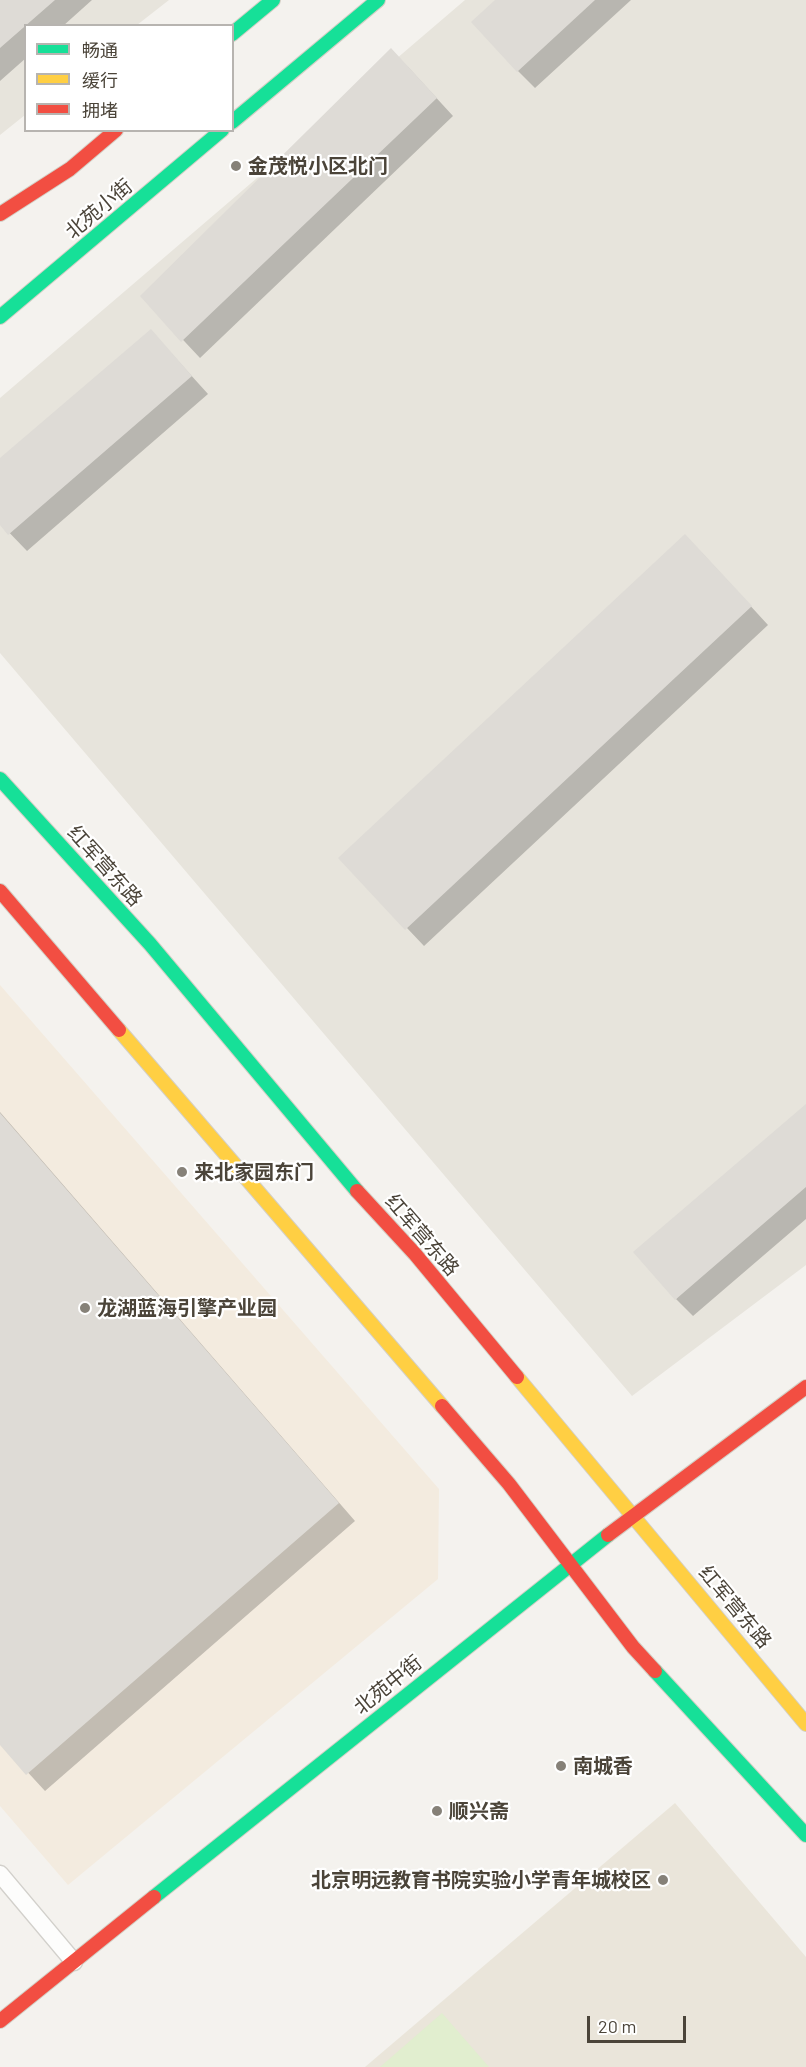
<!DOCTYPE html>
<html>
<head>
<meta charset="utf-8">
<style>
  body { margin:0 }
  #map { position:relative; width:806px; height:2067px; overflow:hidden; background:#f4f2ee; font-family:Barlow,"Noto Sans SC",sans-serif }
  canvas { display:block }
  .legend { position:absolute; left:24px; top:24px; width:210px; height:108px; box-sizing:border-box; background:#fff; border:2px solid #b7b4b0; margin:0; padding:8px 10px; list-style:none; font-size:18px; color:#4b4439 }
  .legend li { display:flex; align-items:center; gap:12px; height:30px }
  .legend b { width:30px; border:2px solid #b7b4b0 }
  .scale { position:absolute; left:587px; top:2016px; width:99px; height:27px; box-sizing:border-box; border:3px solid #4b4439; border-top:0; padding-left:8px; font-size:18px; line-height:21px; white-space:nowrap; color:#4b4439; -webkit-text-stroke:4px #fff; paint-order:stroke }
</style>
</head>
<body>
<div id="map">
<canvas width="806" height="2067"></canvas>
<ul class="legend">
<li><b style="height:8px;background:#16e098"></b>畅通</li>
<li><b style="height:8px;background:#ffcf43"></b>缓行</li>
<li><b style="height:8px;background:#f24e42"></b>拥堵</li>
</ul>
<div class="scale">20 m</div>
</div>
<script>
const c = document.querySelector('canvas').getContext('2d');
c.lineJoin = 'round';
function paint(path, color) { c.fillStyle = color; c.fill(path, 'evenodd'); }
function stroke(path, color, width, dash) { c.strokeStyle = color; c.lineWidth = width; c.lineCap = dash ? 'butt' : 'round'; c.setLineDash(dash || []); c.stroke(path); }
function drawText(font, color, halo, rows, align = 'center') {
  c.font = font + ' Barlow,"Noto Sans SC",sans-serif'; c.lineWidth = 4.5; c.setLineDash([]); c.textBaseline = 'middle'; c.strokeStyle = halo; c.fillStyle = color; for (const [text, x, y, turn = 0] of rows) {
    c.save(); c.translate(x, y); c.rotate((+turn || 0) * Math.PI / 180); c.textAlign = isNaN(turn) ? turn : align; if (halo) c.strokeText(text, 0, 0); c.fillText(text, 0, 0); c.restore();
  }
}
paint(new Path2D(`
  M 0,0 L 169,0 L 137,25 L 26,26 L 25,115 L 0,135 Z
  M 465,0 L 806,0 L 806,1265 L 632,1396 L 0,653 L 0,398 Z`), '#e7e4dc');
paint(new Path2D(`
  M 0,985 L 439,1489 L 438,1579 L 68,1885 L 0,1806 Z`), '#f3ebdf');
paint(new Path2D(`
  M 675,1803 L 806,1957 L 806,2067 L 365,2067 Z`), '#eae5da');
paint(new Path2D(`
  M 442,2013 L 489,2067 L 380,2067 Z`), '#e1eecf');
paint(new Path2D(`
  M 0,0 L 92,0 L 63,26 L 26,26 L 26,58 L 0,81 Z
  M 497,0 L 631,0 L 535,88 L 518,71 Z
  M 408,67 L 453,116 L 200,358 L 142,296 Z
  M 151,331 L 208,394 L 27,551 L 0,523 L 0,460 Z
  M 702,553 L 768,625 L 424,946 L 341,858 Z
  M 806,1106 L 806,1219 L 693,1316 L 676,1299 Z
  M 0,1112 L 355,1521 L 45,1791 L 0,1742 Z`), '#0003');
paint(new Path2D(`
  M 0,0 L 55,0 L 0,48 Z
  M 495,0 L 595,0 L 517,72 L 471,22 Z
  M 391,48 L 437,98 L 181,342 L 140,296 Z
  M 151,329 L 192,376 L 8,535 L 0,525 L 0,458 Z
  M 685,534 L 752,606 L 405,930 L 338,858 Z
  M 806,1104 L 806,1187 L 675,1300 L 633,1252 Z
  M 0,1113 L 339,1503 L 26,1775 L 0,1745 Z`), '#dedbd6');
const lane = new Path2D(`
  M 0,1874 L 74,1962`);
const fast = new Path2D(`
  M 232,34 L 273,0
  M 232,122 L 378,0
  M 0,317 L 222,130
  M 0,779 L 150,944 L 357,1191
  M 655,1671 L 806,1835
  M 154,1897 L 608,1535`);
const slow = new Path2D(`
  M 119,1030 L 442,1406
  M 517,1377 L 806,1724`);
const jam = new Path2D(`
  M 0,214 L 70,169 L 116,130
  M 0,891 L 119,1030
  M 357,1191 L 415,1254 L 517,1377
  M 442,1406 L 509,1484 L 633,1647 L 655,1671
  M 608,1535 L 806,1387
  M 0,2021 L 154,1897`);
stroke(lane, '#d2d0cb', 19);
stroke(fast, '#d3cfc5', 16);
stroke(slow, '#d3cfc5', 16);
stroke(jam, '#d3cfc5', 16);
stroke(lane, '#fdfdfc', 16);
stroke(fast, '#16e098', 14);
stroke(slow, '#ffcf43', 14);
stroke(jam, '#f24e42', 14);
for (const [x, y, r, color] of [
  [236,166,6,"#868178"],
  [182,1172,6,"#868178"],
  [85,1308,6,"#868178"],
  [561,1766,6,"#868178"],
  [437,1811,6,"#868178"],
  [663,1880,6,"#868178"]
]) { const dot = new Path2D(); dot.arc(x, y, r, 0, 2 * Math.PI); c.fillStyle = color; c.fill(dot); stroke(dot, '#fff', 2); }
drawText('bold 20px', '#4b4439', '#fff', [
  ["金茂悦小区北门",248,166],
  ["来北家园东门",194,1172],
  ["龙湖蓝海引擎产业园",97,1308],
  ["南城香",573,1766],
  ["顺兴斋",449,1811],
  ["北京明远教育书院实验小学青年城校区",651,1880,"right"]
], 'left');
drawText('20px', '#4b4439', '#fff', [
  ["北苑小街",99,209,-40],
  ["红军营东路",105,866,48],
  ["红军营东路",422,1235,49],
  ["红军营东路",735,1607,50],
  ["北苑中街",388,1685,-39]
]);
</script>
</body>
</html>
